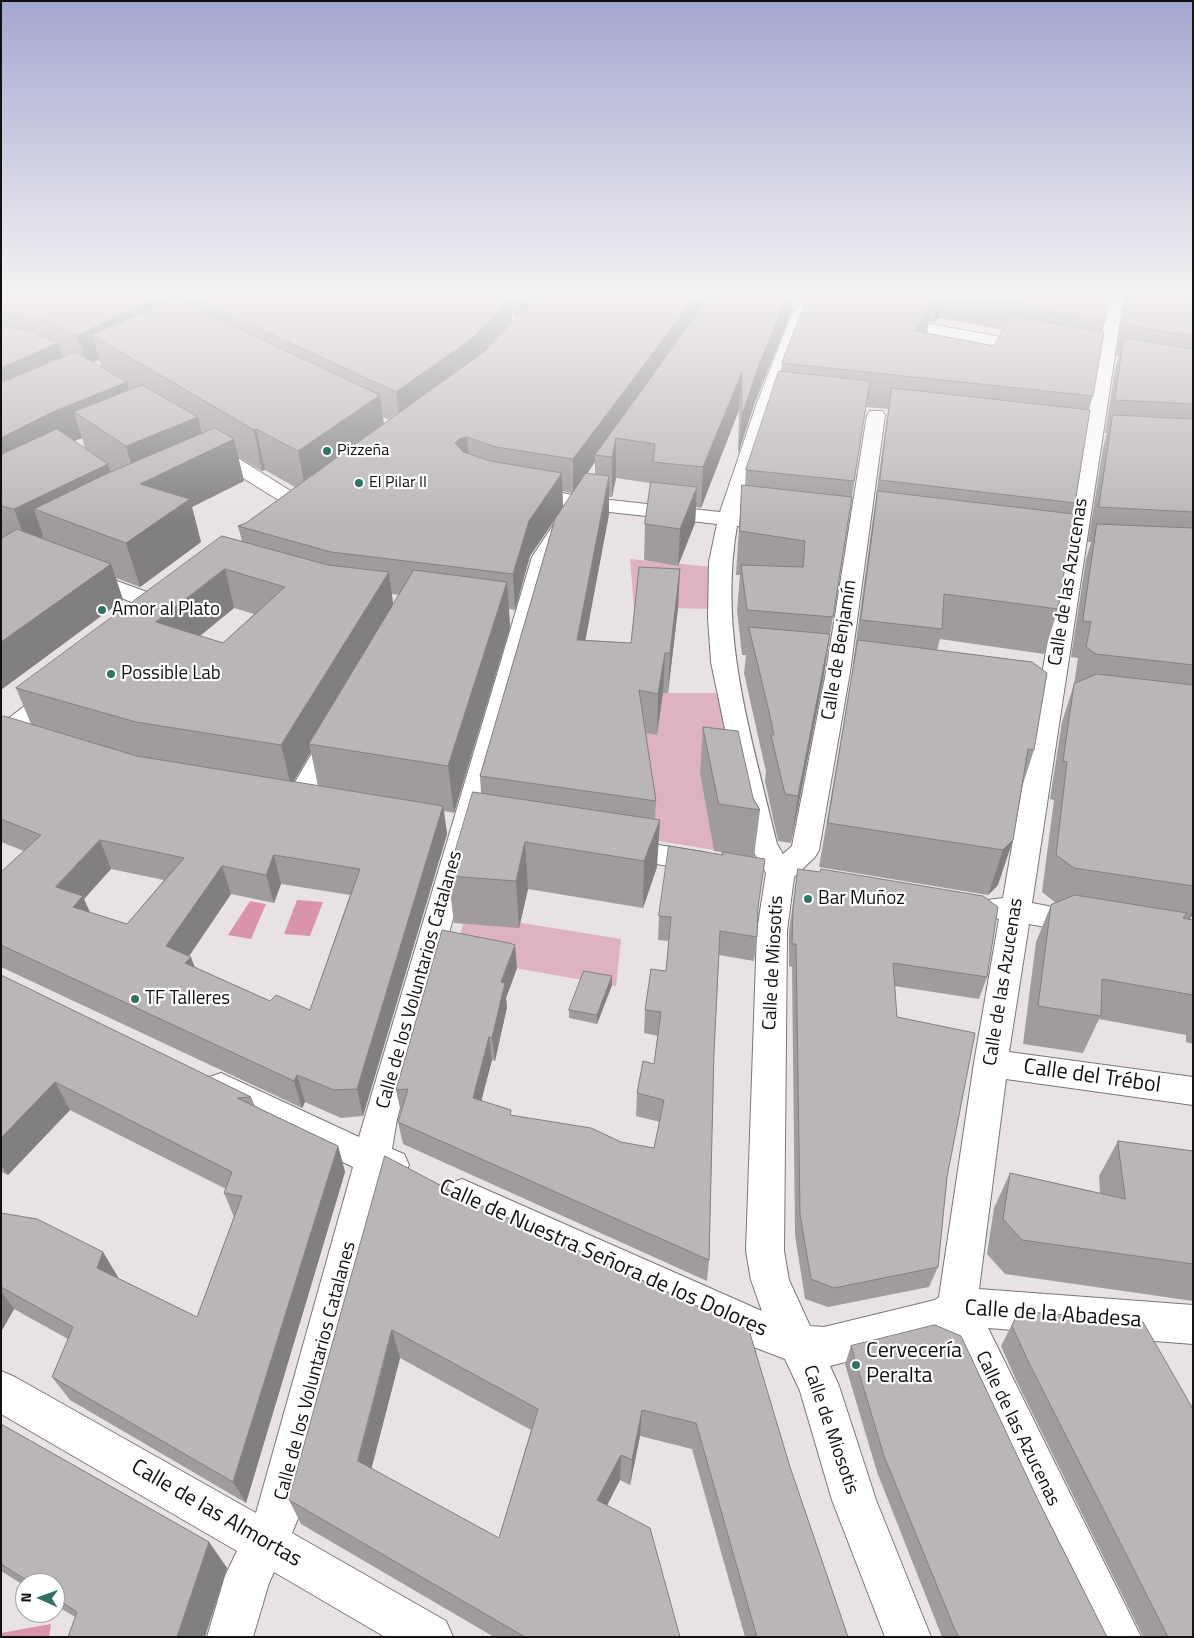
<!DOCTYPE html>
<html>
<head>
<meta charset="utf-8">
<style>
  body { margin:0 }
  #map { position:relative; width:1194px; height:1638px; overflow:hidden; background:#e8e2e4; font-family:"Titillium Web",sans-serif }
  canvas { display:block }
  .frame { position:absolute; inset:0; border:2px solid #121011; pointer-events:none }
  .north { position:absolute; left:15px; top:1573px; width:50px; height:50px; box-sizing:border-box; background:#fff; border:1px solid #a09fa0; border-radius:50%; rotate:272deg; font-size:14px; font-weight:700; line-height:20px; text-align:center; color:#121011 }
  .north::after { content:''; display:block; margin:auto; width:18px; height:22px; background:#2f7264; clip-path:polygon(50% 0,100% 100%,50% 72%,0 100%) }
</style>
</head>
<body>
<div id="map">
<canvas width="1194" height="1638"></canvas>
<div class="frame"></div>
<div class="north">N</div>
</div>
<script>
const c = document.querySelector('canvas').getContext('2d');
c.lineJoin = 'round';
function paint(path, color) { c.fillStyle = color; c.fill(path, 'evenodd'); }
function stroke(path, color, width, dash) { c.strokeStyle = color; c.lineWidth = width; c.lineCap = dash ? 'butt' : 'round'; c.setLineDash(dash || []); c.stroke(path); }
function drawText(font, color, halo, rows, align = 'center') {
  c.font = font + ' "Titillium Web",sans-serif'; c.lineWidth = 4.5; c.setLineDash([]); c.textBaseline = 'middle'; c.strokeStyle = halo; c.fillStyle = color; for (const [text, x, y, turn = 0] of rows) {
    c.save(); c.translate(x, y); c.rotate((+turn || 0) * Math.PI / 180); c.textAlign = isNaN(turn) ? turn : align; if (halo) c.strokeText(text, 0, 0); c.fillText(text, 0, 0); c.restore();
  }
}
paint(new Path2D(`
  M 630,559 L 712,567 L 711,609 L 634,607 Z
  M 663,693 L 718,693 L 737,778 L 700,773 L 714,850 L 653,840 L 637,731 L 657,735 Z
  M 466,914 L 621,939 L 616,986 L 454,957 Z`), '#dfb2c1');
paint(new Path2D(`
  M 297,900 L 323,902 L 310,936 L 284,934 Z
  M 250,901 L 266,904 L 251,939 L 228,935 Z
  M 51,1624 L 49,1637 L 1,1637 L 1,1633 Z`), '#d994ac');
const minor = new Path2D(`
  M 813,295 L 830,295 L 807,315 L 775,403 L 740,514 L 753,517 L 756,521 L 753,525 L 737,526 C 718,636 752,737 777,844 L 783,854 L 792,846 L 826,672 L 867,415 L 870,411 L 882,411 L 885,415 L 850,672 L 819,850 L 815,857 L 794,877 L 787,931 L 784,1251 L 789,1280 L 810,1326 L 824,1327 L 935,1300 L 939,1297 L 974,1063 L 999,919 L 988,916 L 983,908 L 988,900 L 1003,898 L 1108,295 L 1124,295 L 1032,903 L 1095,915 L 1099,923 L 1095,931 L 1084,934 L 1029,924 L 1009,1052 L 1193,1077 L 1193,1105 L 1006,1079 L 979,1289 L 1193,1305 L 1193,1344 L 988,1328 L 1141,1637 L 1094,1637 L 950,1335 L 830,1366 L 839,1386 L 876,1500 L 931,1637 L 885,1637 L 832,1500 L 800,1391 L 785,1359 L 730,1338 L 449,1208 L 444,1196 L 449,1184 L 462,1179 L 762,1311 L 751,1280 L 746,1251 L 757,931 L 766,873 L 749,844 L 711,662 L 708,618 L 709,562 L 717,524 L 592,510 L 525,499 L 518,497 L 515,493 L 518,489 L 525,487 L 592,498 L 720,512 L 757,403 L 792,313 Z
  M 892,317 L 1034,343 L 1040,344 L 1042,348 L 1040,352 L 1034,353 L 886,325 L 884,322 L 886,319 Z
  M 210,443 L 217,445 L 310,503 L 313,507 L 310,511 L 303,513 L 296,511 L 203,453 L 201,449 L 203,445 Z
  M 565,516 L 572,518 L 575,522 L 554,557 L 397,1119 L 392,1149 L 404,1154 L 409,1165 L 404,1176 L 391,1181 L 387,1179 L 299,1516 L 292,1533 L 446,1621 L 453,1637 L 385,1637 L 274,1572 L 269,1583 L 253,1637 L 207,1637 L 225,1576 L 237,1551 L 1,1414 L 1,1371 L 15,1377 L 256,1513 L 353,1167 L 209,1097 L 204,1087 L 209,1077 L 221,1073 L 359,1137 L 532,557 L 558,518 Z
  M 84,569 L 177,603 L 180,608 L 177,613 L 169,615 L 161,613 L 76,581 L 73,576 L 76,571 Z
  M 57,685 L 66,688 L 69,693 L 66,698 L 10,743 L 1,745 L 1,724 L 48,688 Z
  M 334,730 L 343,732 L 347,738 L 313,799 L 309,806 L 299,808 L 289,806 L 285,799 L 321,738 L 325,732 Z
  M 620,839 L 703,852 L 713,855 L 717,862 L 713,869 L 703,872 L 610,856 L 606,849 L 610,842 Z`);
stroke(minor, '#7b7778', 2);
paint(minor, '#fff');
paint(new Path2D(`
  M 1,295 L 1110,295 L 1105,321 L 1102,332 L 1093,396 L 1089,409 L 1075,503 L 1072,514 L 1058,609 L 1044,654 L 940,639 L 937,650 L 1034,750 L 1023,784 L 998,885 L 988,895 L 819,867 L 854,664 L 853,664 L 871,533 L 888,409 L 866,407 L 823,680 L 791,843 L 778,841 L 765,781 L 766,771 L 764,763 L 744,673 L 746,655 L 742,655 L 737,610 L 740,575 L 736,575 L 739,528 L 742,485 L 745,485 L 746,470 L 781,371 L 782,363 L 809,296 L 804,300 L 794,298 L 792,310 L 755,402 L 738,454 L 739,410 L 701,508 L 696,507 L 695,523 L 678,566 L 644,560 L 645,524 L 650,483 L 616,478 L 612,497 L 609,497 L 609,514 L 585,640 L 631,643 L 680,569 L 678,608 L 668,693 L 663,693 L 657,735 L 645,733 L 656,801 L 655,819 L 657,867 L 643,908 L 528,889 L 519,928 L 454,923 L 448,876 L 481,794 L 480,776 L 555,520 L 530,556 L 515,610 L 509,609 L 510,627 L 454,813 L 444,811 L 447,834 L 363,1116 L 341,1118 L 305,1102 L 302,1108 L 1,967 L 1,872 L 24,851 L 1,842 L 1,718 L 31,724 L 16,688 L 242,541 L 238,526 L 246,523 L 295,487 L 265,470 L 262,471 L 238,457 L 244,481 L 192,507 L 201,542 L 140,587 L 116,578 L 123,600 L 1,537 ZM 512,315 L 517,317 L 512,322 ZM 938,318 L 1003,330 L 994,346 L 927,334 L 929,322 L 934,323 ZM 99,360 L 101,367 L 94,362 ZM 383,417 L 389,420 L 384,424 ZM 82,438 L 85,448 L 74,441 ZM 595,462 L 595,474 L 587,474 ZM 562,491 L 573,493 L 563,507 ZM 392,594 L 399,595 L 393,605 ZM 234,608 L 254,614 L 223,643 L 200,636 ZM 311,752 L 318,786 L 293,782 ZM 111,869 L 164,880 L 127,924 L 90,912 L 84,899 ZM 281,884 L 350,895 L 310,1010 L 270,1001 L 195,967 L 189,956 L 231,894 L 274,903 Z
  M 1125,295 L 1193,295 L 1193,914 L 1189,919 L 1193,920 L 1193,1044 L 1186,1042 L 1186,1035 L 1099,1019 L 1083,1053 L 1023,1044 L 1036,942 L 1051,905 L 1056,903 L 1042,892 L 1054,800 L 1050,799 L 1062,722 L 1074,684 L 1078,658 L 1071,657 L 1086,559 L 1091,542 L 1088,542 L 1103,448 L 1107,433 L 1105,433 L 1115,369 L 1119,356 L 1116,355 Z
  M 703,727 L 753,798 L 760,810 L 754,857 L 714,851 L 700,773 Z
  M 722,852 L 758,908 L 757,937 L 754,961 L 719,955 L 714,1052 L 709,1260 L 707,1281 L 403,1144 L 398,1122 L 401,1113 L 396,1090 L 517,968 L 506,998 L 507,1007 L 495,1061 L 492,1060 L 481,1101 L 511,1115 L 621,1142 L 654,1148 L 660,1122 L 636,1116 L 637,1093 L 654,1064 L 658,1036 L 644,1033 L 645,1010 L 666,971 L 669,941 L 658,940 L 659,916 L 722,855 Z
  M 798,869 L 987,977 L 979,999 L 894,986 L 897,1017 L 947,1177 L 938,1267 L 929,1287 L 828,1307 L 805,1299 L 795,1235 L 792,967 L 789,966 L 789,931 Z
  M 1,975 L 251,1097 L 255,1106 L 338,1146 L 345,1172 L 246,1503 L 70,1400 L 52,1377 L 68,1339 L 14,1309 L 1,1332 L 1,1213 L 103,1252 L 118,1278 L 197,1317 L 234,1217 L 224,1193 L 226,1189 L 70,1110 L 8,1175 L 1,1172 Z
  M 612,976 L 612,985 L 597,1024 L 569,1018 L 569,1010 Z
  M 1118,1141 L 1193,1151 L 1193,1301 L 1005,1274 L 987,1254 L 994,1208 L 1010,1173 L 1100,1193 L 1099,1176 Z
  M 385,1156 L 790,1467 L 848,1637 L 745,1637 L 692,1449 L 640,1436 L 630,1485 L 620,1480 L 607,1506 L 680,1637 L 494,1637 L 301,1524 L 289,1500 ZM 400,1358 L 531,1430 L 499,1538 L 371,1469 Z
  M 1019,1311 L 1193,1637 L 1143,1637 L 1017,1382 L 1001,1346 Z
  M 851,1346 L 1038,1500 L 1107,1637 L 942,1637 L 877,1472 L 845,1364 Z
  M 1,1424 L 209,1542 L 227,1568 L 75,1617 L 55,1605 L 55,1583 L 25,1583 L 25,1586 L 1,1571 Z`), '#a09c9d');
paint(new Path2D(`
  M 178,295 L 238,295 L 194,298 L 198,313 L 184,320 Z
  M 521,295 L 545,295 L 522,318 Z
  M 697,295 L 717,295 L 595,455 L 595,462 L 573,493 L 573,459 Z
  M 788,295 L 794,295 L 792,310 L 755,402 L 738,454 L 742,415 L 759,365 Z
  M 804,295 L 811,295 L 804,300 Z
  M 940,295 L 942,295 L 938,318 L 934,323 Z
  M 159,298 L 167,328 L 92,335 L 99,360 L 86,366 L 77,335 Z
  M 511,299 L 512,329 L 400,425 L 396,392 Z
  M 933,303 L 926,335 L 913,331 Z
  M 58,343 L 67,374 L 1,405 L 1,368 Z
  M 742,372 L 739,410 L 701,508 L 703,467 Z
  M 127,382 L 136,415 L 74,412 L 82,438 L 61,446 L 1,478 L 1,438 L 50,413 Z
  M 380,395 L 385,435 L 306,493 L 298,451 Z
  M 198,417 L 206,452 L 234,439 L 244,481 L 192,507 L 201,542 L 140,587 L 126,543 L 138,488 L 126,446 Z
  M 256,429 L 265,470 L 262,471 L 254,430 Z
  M 467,437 L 470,470 L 455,443 L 459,439 Z
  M 616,438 L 616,478 L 612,497 L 612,457 Z
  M 108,464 L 118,498 L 34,509 L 43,536 L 27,544 L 14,509 Z
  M 562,473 L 563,507 L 530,556 L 515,610 L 513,574 L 529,521 Z
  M 609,476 L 609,514 L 578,680 L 577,640 Z
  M 697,487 L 695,523 L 678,566 L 680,529 Z
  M 111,564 L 123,600 L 1,690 L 1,642 Z
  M 225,569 L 234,608 L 168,662 L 156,622 Z
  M 680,569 L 678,608 L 668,693 L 670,653 Z
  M 389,572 L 394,612 L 309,744 L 311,752 L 291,786 L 281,745 Z
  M 507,582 L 510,627 L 454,813 L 448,766 Z
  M 830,634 L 823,680 L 791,843 L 798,796 Z
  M 665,653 L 663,693 L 657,735 L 658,694 Z
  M 443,806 L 447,834 L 363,1116 L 357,1089 Z
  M 660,820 L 657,867 L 643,908 L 644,861 Z
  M 100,840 L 111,869 L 84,899 L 95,925 L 86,936 L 56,887 Z
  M 1013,840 L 998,885 L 988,895 L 1003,850 Z
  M 525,842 L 528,889 L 519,928 L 516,881 Z
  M 274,855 L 281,884 L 274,903 L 266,875 Z
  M 222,866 L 231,894 L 177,974 L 166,946 Z
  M 1193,910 L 1193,914 L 1185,926 Z
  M 515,945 L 517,968 L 506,998 L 507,1007 L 495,1061 L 492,1038 L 501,982 Z
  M 191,957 L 201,985 L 185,963 Z
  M 612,976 L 612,985 L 597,1024 L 597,1015 Z
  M 489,1037 L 492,1060 L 476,1121 L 473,1098 Z
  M 297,1075 L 305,1102 L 302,1108 L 294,1081 Z
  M 55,1082 L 70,1110 L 8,1175 L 1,1165 L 1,1138 Z
  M 338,1146 L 345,1172 L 246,1503 L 233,1482 Z
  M 103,1252 L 118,1277 L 112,1293 L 97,1268 Z
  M 1,1291 L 14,1309 L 1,1332 Z
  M 392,1330 L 400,1358 L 367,1486 L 358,1461 Z
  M 642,1410 L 640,1436 L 630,1485 L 632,1460 Z
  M 621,1455 L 620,1480 L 597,1524 L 597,1500 Z
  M 209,1542 L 227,1568 L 205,1637 L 177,1637 Z`), '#827f80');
const building = new Path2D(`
  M 1,295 L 153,295 L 159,298 L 77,335 L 39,318 L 1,313 Z
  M 201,295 L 495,295 L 511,299 L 470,340 L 396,392 L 194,298 Z
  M 538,295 L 697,295 L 573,459 L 496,447 L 467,437 L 459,439 L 455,443 L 463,452 L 490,461 L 562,473 L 529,521 L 513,574 L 331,552 L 238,526 L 246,523 L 485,351 Z
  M 711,295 L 788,295 L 759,365 L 742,415 L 742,372 L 703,467 L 653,462 L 655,444 L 616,438 L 612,457 L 595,455 Z
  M 809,295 L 888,295 L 933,303 L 913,331 L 994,346 L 1011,316 L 1104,332 L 1093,396 L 782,363 Z
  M 981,295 L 1110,295 L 1105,321 L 1017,306 L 1020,302 Z
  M 1130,295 L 1193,295 L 1193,336 L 1125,325 Z
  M 175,299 L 380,395 L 298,451 L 256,429 L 254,430 L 92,335 Z
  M 1,326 L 27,330 L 58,343 L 1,368 Z
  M 1124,338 L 1193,349 L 1193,404 L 1115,400 Z
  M 75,352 L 127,382 L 50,413 L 1,438 L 1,383 Z
  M 779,371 L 870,381 L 854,481 L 746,470 Z
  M 142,385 L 198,417 L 126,446 L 74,412 Z
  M 892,388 L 1090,410 L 1075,503 L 880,480 Z
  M 1113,415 L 1193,419 L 1193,512 L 1099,507 Z
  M 215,428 L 234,439 L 140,484 L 190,499 L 126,543 L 34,509 L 106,474 Z
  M 57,429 L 108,464 L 14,509 L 1,506 L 1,455 Z
  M 586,473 L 609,476 L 577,640 L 631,643 L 639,567 L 680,569 L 670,653 L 665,653 L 658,694 L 639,690 L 656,801 L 480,776 L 555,519 Z
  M 651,482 L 697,487 L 680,529 L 645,524 Z
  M 742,485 L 852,497 L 833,617 L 747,610 L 741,565 L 803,567 L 805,541 L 740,531 Z
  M 878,491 L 1074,514 L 1058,609 L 944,594 L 942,629 L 861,620 Z
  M 1097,524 L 1193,528 L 1193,665 L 1096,654 L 1086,647 L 1091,622 L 1083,621 Z
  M 17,529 L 111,564 L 1,642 L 1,539 Z
  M 222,536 L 328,565 L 389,572 L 281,745 L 136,722 L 16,688 ZM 225,569 L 285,587 L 223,643 L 156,622 Z
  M 414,570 L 507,582 L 448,766 L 309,744 Z
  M 749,627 L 830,634 L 798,796 L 785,794 L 771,735 L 774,735 L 770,716 Z
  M 858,640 L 1032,662 L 1047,673 L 1034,750 L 1028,749 L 1013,840 L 1003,850 L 828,823 Z
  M 1097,674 L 1193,685 L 1193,886 L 1074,868 L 1056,855 L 1067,762 L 1063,761 L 1074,684 Z
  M 4,716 L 137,756 L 443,806 L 357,1089 L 334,1090 L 297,1075 L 294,1081 L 1,945 L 1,872 L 41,835 L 1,819 L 1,718 ZM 100,840 L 184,858 L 127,924 L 73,907 L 83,896 L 56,887 ZM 274,855 L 360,869 L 310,1010 L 276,995 L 270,1001 L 185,963 L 191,957 L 166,946 L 222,866 L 266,875 Z
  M 703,727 L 738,731 L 753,798 L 760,810 L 719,804 Z
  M 473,792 L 660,820 L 644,861 L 525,842 L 516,881 L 448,876 Z
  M 669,846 L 723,855 L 722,852 L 765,859 L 758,907 L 757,937 L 720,931 L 714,1052 L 709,1260 L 398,1122 L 408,1089 L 396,1090 L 442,930 L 509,943 L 515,945 L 501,982 L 505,983 L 492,1038 L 489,1037 L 473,1098 L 511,1110 L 510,1115 L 591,1128 L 621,1142 L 654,1148 L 664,1100 L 637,1093 L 643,1061 L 654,1064 L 661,1012 L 645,1010 L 651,969 L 666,971 L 671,917 L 659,916 Z
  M 798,869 L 820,872 L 821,869 L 983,896 L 998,907 L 987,977 L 893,963 L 897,1017 L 975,1033 L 947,1177 L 938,1267 L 834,1288 L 811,1279 L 800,1214 L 796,944 L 792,944 L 793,909 Z
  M 1075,895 L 1187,913 L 1183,918 L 1193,920 L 1193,995 L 1102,979 L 1101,1016 L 1038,1006 L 1051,905 Z
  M 584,971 L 612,976 L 597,1015 L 569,1010 Z
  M 1,975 L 251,1097 L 237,1098 L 338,1146 L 233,1482 L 52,1377 L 73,1327 L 1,1287 L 1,1213 L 37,1219 L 103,1252 L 97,1268 L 197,1317 L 242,1196 L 224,1193 L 232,1172 L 55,1082 L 1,1138 Z
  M 1118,1141 L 1193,1151 L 1193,1264 L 1022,1240 L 1003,1219 L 1010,1173 L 1125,1199 Z
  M 385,1156 L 455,1193 L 749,1330 L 790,1467 L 848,1637 L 757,1637 L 696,1423 L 642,1410 L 632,1460 L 621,1455 L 597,1500 L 650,1528 L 680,1637 L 525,1637 L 289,1500 ZM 392,1330 L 538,1409 L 499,1538 L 358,1461 Z
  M 1019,1311 L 1143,1322 L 1193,1409 L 1193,1637 L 1168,1637 L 1029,1363 L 1012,1326 Z
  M 935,1325 L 961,1336 L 1038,1500 L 1107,1637 L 959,1637 L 955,1630 L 884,1456 L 851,1346 Z
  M 1,1424 L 209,1542 L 177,1637 L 68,1637 L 77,1612 L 55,1598 L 55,1583 L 31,1583 L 1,1564 Z`);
paint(building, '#bab5b7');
stroke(building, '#827f80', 1);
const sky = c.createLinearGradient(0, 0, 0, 524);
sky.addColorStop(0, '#a2a7d0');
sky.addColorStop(0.56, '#f5f2f3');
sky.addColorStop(1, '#f5f2f300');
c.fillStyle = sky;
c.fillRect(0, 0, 1194, 524);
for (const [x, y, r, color] of [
  [327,451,5,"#2f7264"],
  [359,483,5,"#2f7264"],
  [102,610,5,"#2f7264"],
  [111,674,5,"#2f7264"],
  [808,899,5,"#2f7264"],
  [135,999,5,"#2f7264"],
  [856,1365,5,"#2f7264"]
]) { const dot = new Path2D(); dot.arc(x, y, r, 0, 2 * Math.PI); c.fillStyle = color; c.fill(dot); stroke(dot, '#fff', 2); }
drawText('16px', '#121011', '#fff', [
  ["Pizzeña",337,451],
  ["El PiIar II",369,483]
], 'left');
drawText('19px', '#121011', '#fff', [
  ["Calle de las Azucenas",1069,582,-81],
  ["Calle de Benjamín",840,650,-81],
  ["Calle de Miosotis",774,963,-87],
  ["Calle de los Voluntarios Catalanes",420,980,-74],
  ["Calle de las Azucenas",1004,982,-81],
  ["Calle de los Voluntarios Catalanes",316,1371,-75],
  ["Calle de las Azucenas",1017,1429,64],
  ["Calle de Miosotis",830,1430,71]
]);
drawText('19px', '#121011', '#fff', [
  ["Amor al Plato",112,610],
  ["Possible Lab",121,674],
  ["Bar Muñoz",818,899],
  ["TF Talleres",145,999]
], 'left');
drawText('22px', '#121011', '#fff', [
  ["Calle del Trébol",1092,1077,8],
  ["Calle de Nuestra Señora de los Dolores",603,1259,24],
  ["Calle de la Abadesa",1053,1315,4],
  ["Calle de las Almortas",216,1514,30]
]);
drawText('22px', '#121011', '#fff', [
  ["Cervecería",866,1352],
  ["Peralta",866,1377]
], 'left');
</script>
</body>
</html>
